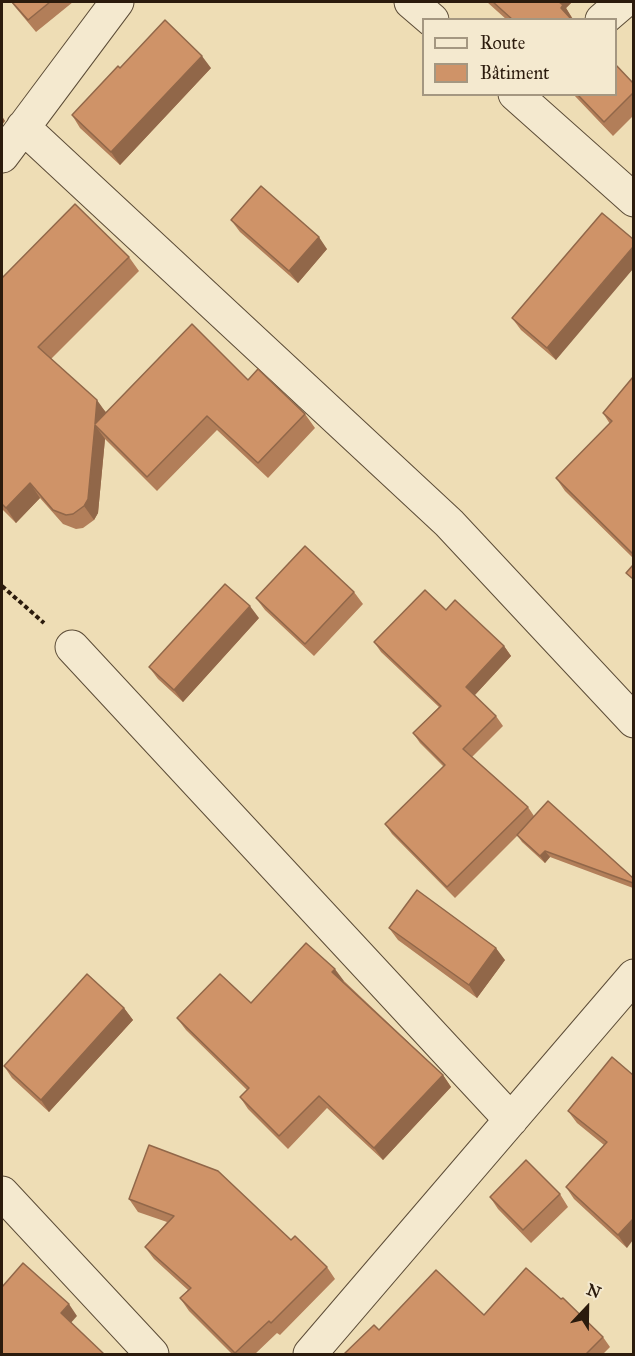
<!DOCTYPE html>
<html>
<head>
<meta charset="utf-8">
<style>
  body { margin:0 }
  #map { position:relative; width:635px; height:1356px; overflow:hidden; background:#eeddb5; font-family:"IM FELL Great Primer",serif }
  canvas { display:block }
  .frame { position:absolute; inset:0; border:3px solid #2b1b0d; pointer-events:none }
  .legend { position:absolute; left:422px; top:18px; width:195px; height:78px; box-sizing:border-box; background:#f4e9cf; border:2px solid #a49781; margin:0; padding:8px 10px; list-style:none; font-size:18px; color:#2b1b0d }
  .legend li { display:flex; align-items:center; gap:12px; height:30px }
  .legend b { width:30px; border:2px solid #a49781 }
  .north { position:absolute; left:557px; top:1278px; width:60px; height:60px; -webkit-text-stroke:4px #f4e9cf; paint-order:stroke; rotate:22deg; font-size:16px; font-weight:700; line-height:24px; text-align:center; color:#2b1b0d }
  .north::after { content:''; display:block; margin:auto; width:21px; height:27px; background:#2b1b0d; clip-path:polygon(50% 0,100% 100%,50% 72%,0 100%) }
</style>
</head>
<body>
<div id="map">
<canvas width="635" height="1356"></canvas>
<div class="frame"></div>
<ul class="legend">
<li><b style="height:8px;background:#f4e9cf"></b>Route</li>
<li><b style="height:16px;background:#cf9368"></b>Bâtiment</li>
</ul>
<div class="north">N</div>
</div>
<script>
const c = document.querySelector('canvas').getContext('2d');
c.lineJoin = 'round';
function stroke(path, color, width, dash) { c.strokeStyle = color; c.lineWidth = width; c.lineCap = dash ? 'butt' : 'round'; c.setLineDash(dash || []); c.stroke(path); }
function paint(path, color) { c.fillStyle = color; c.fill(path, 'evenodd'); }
const minor = new Path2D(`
  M 411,2 L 432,20
  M 602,20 L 623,2
  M 515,94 L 634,200
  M 23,127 L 449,523 L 634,721
  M 2,156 L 117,2
  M 72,647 L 511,1120
  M 2,1193 L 152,1354
  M 310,1354 L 634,976`);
stroke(minor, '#5c4c37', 35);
stroke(new Path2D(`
  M 2,586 L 44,623`), '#2b1b0d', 4, [4.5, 3]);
stroke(minor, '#f4e9cf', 33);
paint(new Path2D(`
  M 11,2 L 73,2 L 36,32 Z
  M 487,2 L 572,2 L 566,8 L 573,19 L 507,20 Z
  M 120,68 L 211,68 L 120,165 L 80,128 L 72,115 Z
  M 633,83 L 633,116 L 613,136 L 573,94 L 615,94 Z
  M 602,213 L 556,360 L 521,330 L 512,318 Z
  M 231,220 L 327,249 L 298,283 L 240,232 Z
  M 129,257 L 139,271 L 51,359 L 106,412 L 248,380 L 305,414 L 315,428 L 268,478 L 217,430 L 157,491 L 105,439 L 98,513 L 94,520 L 83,528 L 76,529 L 63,524 L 40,498 L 16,523 L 2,509 L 2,278 Z
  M 633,377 L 633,558 L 565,491 L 556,478 L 610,424 L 603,413 Z
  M 354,592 L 363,604 L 314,656 L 265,610 L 256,598 Z
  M 446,610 L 504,646 L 511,656 L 474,696 L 496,716 L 503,726 L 472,757 L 528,807 L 534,816 L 633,878 L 633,888 L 550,857 L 545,863 L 522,842 L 517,835 L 519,834 L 455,898 L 392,834 L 385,824 L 444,767 L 420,743 L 413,733 L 439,707 L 381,652 L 374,642 Z
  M 259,618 L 183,702 L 158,679 L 149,667 Z
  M 389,928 L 505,960 L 477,998 L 398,940 Z
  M 344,981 L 443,1075 L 451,1087 L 383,1160 L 327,1108 L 288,1149 L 248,1109 L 240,1097 L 247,1090 L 186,1030 L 177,1018 L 251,1003 Z
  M 124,1008 L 133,1020 L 49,1112 L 12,1078 L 4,1066 Z
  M 612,1057 L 627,1248 L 574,1199 L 566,1187 L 604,1145 L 577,1123 L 568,1111 Z
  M 560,1194 L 568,1207 L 531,1243 L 498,1209 L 490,1197 Z
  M 129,1199 L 291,1240 L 327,1267 L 335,1279 L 280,1335 L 277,1333 L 255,1354 L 232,1354 L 189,1311 L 180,1298 L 188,1290 L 154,1259 L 145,1247 L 167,1222 L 138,1212 Z
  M 484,1315 L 603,1337 L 610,1347 L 603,1354 L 344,1354 L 379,1330 Z`), '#b27e59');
paint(new Path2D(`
  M 557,2 L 572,2 L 566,8 L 573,20 L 568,20 L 561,8 Z
  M 202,56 L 211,68 L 120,165 L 111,152 Z
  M 2,116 L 5,121 L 2,125 Z
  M 319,237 L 327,249 L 298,283 L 289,271 Z
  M 633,247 L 633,269 L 556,360 L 547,348 Z
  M 97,400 L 107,414 L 95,424 Z
  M 95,425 L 105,439 L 98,513 L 94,520 L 84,506 Z
  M 30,483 L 40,498 L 16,523 L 6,508 Z
  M 250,606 L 259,618 L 183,702 L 174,690 Z
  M 504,646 L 511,656 L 473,697 L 466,687 Z
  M 545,851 L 550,857 L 545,863 L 540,856 Z
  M 496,948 L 505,960 L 477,998 L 469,985 Z
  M 335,969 L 344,981 L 341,984 L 332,972 Z
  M 124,1008 L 133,1020 L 49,1112 L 41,1100 Z
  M 443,1075 L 451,1087 L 383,1160 L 374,1148 Z
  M 633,1219 L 633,1240 L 627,1248 L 618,1235 Z
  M 69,1304 L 77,1316 L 69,1325 L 61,1313 Z`), '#916749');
const building = new Path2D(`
  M 12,2 L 50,2 L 28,20 Z
  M 493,2 L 559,2 L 563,5 L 561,8 L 572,20 L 513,20 Z
  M 165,20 L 202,56 L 111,152 L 72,115 L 118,66 L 120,68 Z
  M 615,64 L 633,83 L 633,93 L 604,122 L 577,94 L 615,94 Z
  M 261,186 L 319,237 L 289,271 L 231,220 Z
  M 75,204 L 129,257 L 38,347 L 97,400 L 95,424 L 192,324 L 248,380 L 258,369 L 305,414 L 258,463 L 207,416 L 147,477 L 95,425 L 88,499 L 84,506 L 73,514 L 66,515 L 53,510 L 30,483 L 6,508 L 2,504 L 2,278 Z
  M 602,213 L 633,239 L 633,247 L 547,348 L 512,318 Z
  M 633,377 L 633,554 L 556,478 L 612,421 L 603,413 Z
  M 305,546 L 354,592 L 305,644 L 256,598 Z
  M 633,565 L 633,579 L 626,573 Z
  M 225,584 L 250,606 L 174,690 L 149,667 Z
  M 425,590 L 446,610 L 455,600 L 504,646 L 466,687 L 496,716 L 463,749 L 528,807 L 447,887 L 385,824 L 445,765 L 413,733 L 441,706 L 374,642 Z
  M 548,801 L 633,878 L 633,883 L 545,851 L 540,856 L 517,835 Z
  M 417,890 L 496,948 L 469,985 L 389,928 Z
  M 306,943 L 335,969 L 332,972 L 443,1075 L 374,1148 L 319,1096 L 279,1136 L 240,1097 L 249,1088 L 177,1018 L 220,974 L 251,1003 Z
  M 87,974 L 124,1008 L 41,1100 L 4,1066 Z
  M 612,1057 L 633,1075 L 633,1219 L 618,1235 L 566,1187 L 607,1142 L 568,1111 Z
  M 149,1145 L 218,1171 L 291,1240 L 295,1236 L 327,1267 L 271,1323 L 269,1321 L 235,1353 L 180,1298 L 191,1288 L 145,1247 L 174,1216 L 129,1199 Z
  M 526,1160 L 560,1194 L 523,1230 L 490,1197 Z
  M 23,1263 L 69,1304 L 61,1313 L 104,1354 L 2,1354 L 2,1287 Z
  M 526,1268 L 561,1299 L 563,1298 L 603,1337 L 586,1354 L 344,1354 L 374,1325 L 379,1330 L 436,1270 L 484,1315 Z`);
paint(building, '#cf9368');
stroke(building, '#916749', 1.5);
</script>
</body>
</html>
